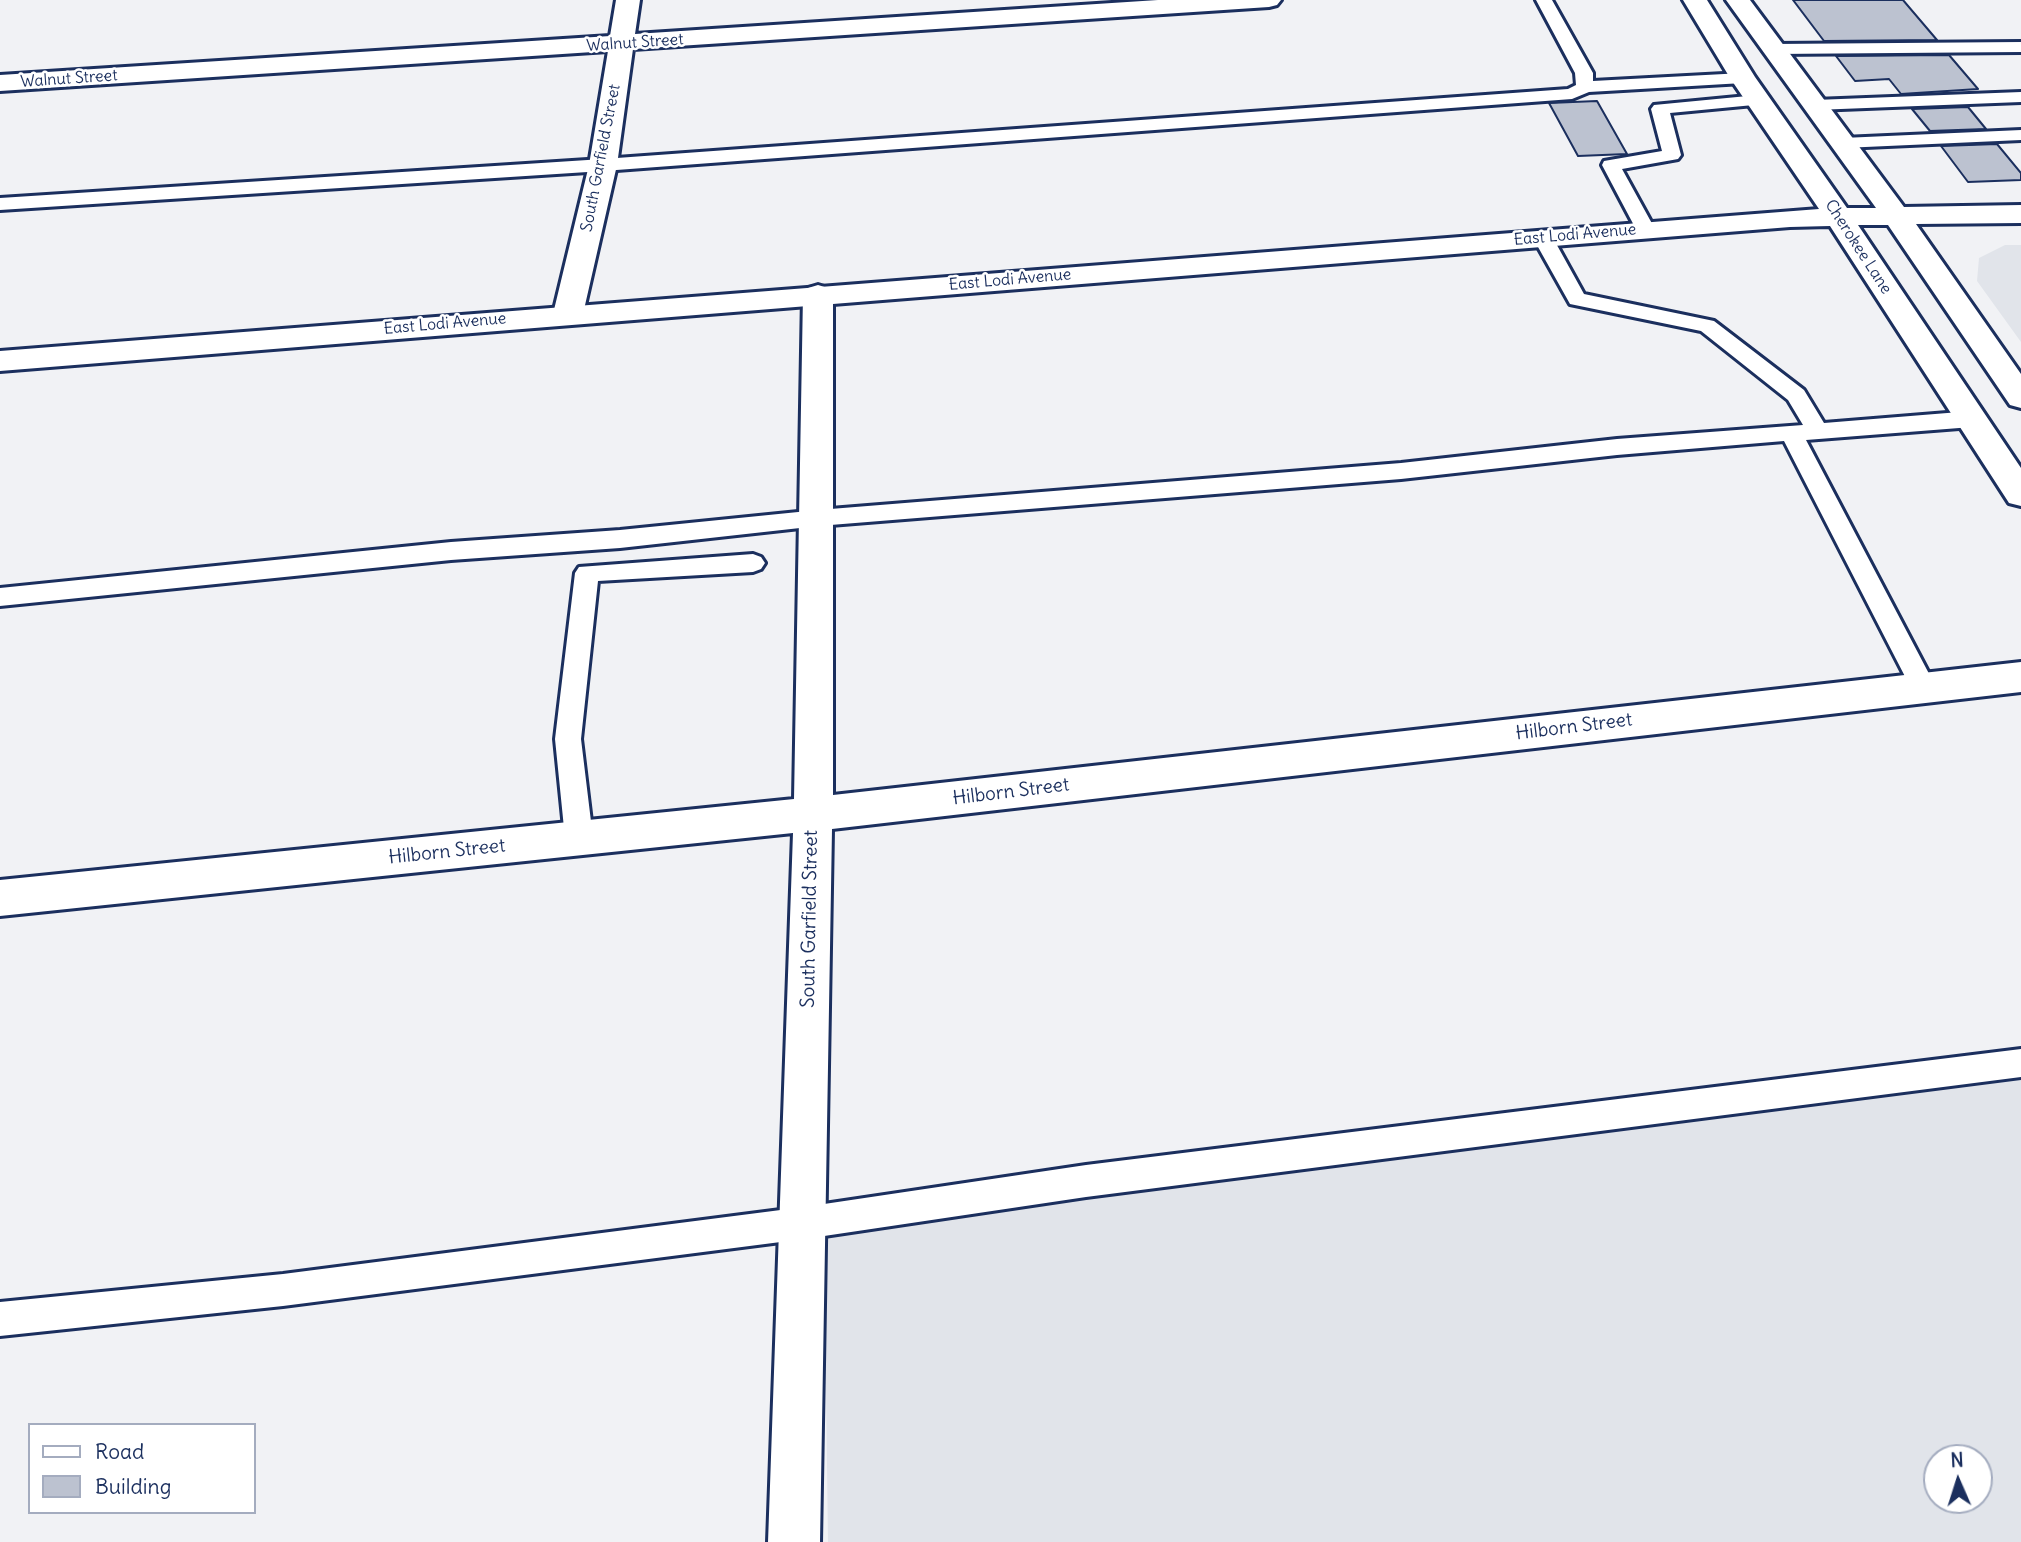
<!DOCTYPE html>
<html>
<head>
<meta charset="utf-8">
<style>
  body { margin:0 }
  #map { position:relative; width:2021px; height:1542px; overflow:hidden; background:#f1f2f5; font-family:Delius,sans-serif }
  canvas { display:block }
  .legend { position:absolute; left:28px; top:1423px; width:228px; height:91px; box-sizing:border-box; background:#fff; border:2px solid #a4acbf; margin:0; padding:9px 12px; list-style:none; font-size:21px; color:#1b2f5e }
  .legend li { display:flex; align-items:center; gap:14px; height:35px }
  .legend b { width:35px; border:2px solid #a4acbf }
  .north { position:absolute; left:1923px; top:1444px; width:70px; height:70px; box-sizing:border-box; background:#fff; border:2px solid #a4acbf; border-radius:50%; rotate:357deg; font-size:19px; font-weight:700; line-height:28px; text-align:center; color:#1b2f5e }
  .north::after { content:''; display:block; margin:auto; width:24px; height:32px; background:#1b2f5e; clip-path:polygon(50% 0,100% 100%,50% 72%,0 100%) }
</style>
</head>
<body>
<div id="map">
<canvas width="2021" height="1542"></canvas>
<ul class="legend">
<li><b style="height:9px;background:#fff"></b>Road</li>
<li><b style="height:19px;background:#bcc2d0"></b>Building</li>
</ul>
<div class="north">N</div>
</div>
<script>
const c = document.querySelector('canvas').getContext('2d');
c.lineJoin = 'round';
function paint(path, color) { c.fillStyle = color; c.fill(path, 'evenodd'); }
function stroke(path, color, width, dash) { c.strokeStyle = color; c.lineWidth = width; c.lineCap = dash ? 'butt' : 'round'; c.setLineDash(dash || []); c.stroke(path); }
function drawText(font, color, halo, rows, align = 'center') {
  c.font = font + ' Delius,sans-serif'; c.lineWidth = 5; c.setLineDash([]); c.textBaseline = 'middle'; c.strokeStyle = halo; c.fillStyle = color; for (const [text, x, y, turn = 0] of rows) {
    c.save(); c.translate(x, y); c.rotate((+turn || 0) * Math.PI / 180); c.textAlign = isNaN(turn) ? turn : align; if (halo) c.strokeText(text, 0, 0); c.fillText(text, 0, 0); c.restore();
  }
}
paint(new Path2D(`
  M 2005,245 L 2021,245 L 2021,342 L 1977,281 L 1979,258 Z
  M 2016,1070 L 2021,1079 L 2021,1542 L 828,1542 L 824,1233 ZM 1937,1458 L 1979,1458 L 1979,1500 L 1937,1500 Z`), '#e1e4ea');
const building = new Path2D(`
  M 1793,0 L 1903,0 L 1937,40 L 1824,41 Z
  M 1949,55 L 1978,89 L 1901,94 L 1889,79 L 1855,81 L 1836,56 Z
  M 1597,101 L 1627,154 L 1578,156 L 1549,103 Z
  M 1968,107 L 1986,129 L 1930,131 L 1912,109 Z
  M 1997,144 L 2021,173 L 2021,180 L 1968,182 L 1941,146 Z`);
paint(building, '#bcc2d0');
stroke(building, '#1b2f5e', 2);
const lane = new Path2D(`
  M 1536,0 L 1552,0 L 1593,73 L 1593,81 L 1743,73 L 1752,78 L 1743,83 L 1589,92 L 1572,99 L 603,171 L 0,210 L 0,198 L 603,159 L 1568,89 L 1576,85 L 1575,73 Z
  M 2021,42 L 2021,52 L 1774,54 L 1765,49 L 1774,44 Z
  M 2021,92 L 2021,102 L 1815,110 L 1806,105 L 1815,100 Z
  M 1758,95 L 1767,100 L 1764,104 L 1670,113 L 1681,155 L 1678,159 L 1622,169 L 1655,229 L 1652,233 L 1638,233 L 1602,165 L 1604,161 L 1662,151 L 1651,109 L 1654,105 Z
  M 2021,130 L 2021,140 L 1843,148 L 1834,143 L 1843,138 Z
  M 1543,232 L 1550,234 L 1553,238 L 1584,294 L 1714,321 L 1804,390 L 1824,423 L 1972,411 L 1980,414 L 1983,419 L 1980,424 L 1972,427 L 1806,440 L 1936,687 L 1932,694 L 1923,697 L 1914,694 L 1784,441 L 1617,455 L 1401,479 L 818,526 L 620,548 L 451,560 L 0,606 L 0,588 L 451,542 L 620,530 L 818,510 L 1401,463 L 1617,439 L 1803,425 L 1788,400 L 1701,331 L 1570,304 L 1533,238 L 1536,234 Z
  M 753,554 L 761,557 L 765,563 L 761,569 L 753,572 L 598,581 L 581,739 L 593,838 L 589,846 L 579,850 L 569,846 L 565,838 L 555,739 L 575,573 L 579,567 Z
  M 2021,1049 L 2021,1077 L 1086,1197 L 804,1239 L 283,1306 L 0,1336 L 0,1302 L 283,1274 L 804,1207 L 1086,1165 Z`);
const street = new Path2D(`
  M 616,0 L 640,0 L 635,34 L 1158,0 L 1281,0 L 1277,5 L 1269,7 L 633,49 L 617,165 L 583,314 L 579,321 L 568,324 L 557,321 L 553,314 L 589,165 L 608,51 L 0,91 L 0,75 L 610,36 Z
  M 818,285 L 828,288 L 833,295 L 833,795 L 2021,662 L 2021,692 L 832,829 L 820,1542 L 768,1542 L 793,833 L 0,916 L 0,880 L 794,799 L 803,295 L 808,288 Z`);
const secondary = new Path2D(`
  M 1683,0 L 1707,0 L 1755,77 L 1847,208 L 1876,208 L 1726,0 L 1750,0 L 1904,207 L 2021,205 L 2021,223 L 1916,224 L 2021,374 L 2021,408 L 2010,405 L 1888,225 L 1858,225 L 2021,468 L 2021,506 L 2009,503 L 1830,226 L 1790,227 L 0,371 L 0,351 L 1819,209 L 1730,78 Z`);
stroke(lane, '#1b2f5e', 6);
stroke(street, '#1b2f5e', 6);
stroke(secondary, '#1b2f5e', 6);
paint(lane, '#fff');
paint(street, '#fff');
paint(secondary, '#fff');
drawText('16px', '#1b2f5e', '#fff', [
  ["Walnut Street",635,43,-4],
  ["Walnut Street",69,79,-4],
  ["South Garfield Street",601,158,-79],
  ["East Lodi Avenue",1575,235,-5],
  ["Cherokee Lane",1858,247,57],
  ["East Lodi Avenue",1010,280,-5],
  ["East Lodi Avenue",445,324,-5]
]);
drawText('19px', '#1b2f5e', '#fff', [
  ["Hilborn Street",1574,727,-7],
  ["Hilborn Street",1011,792,-7],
  ["Hilborn Street",447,852,-6],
  ["South Garfield Street",810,919,-89]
]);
</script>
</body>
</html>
